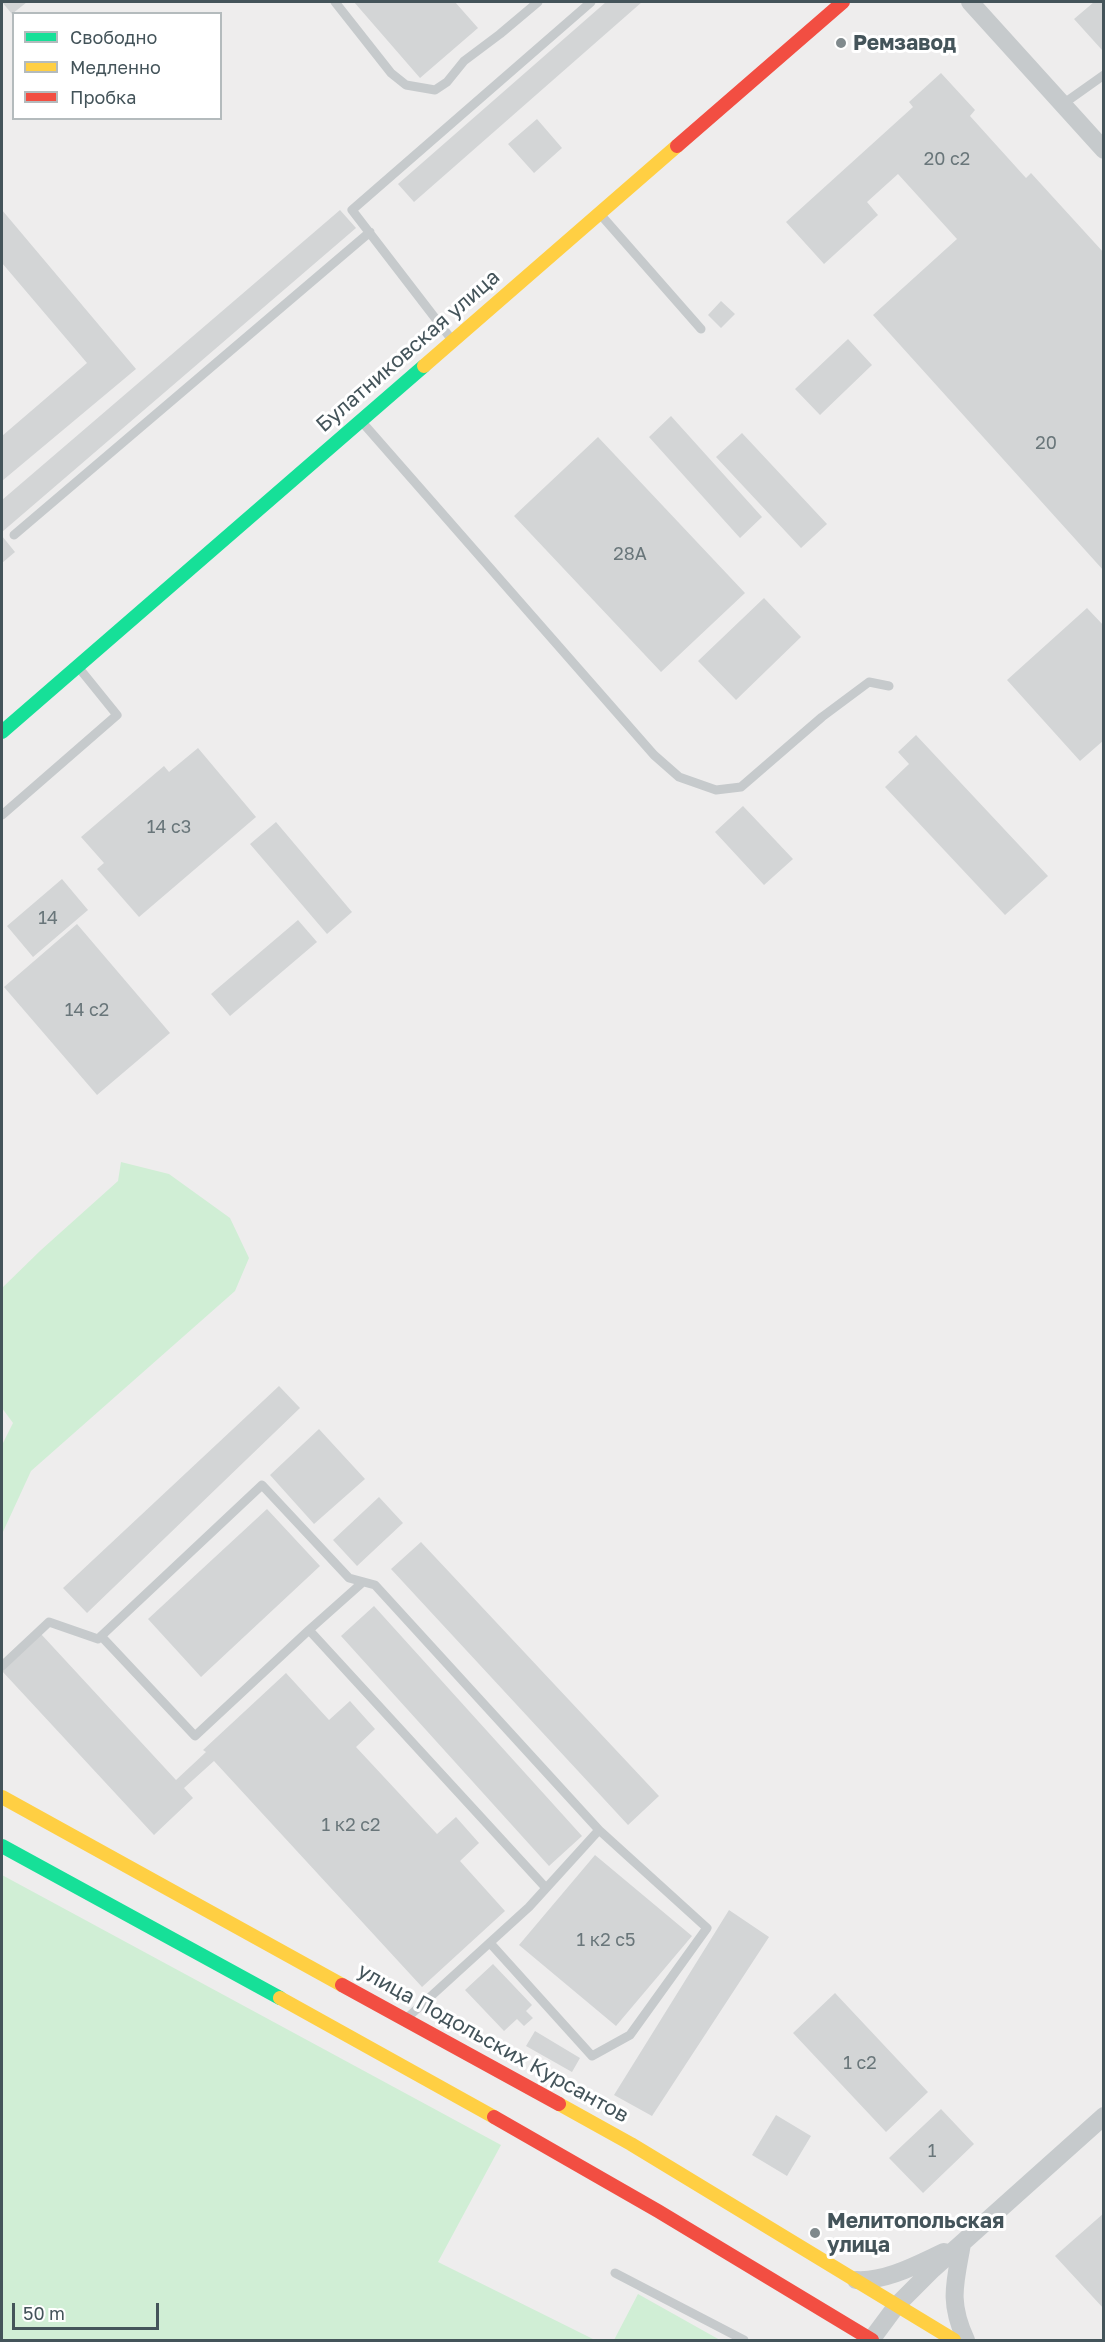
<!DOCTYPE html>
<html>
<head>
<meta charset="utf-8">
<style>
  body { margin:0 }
  #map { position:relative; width:1105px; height:2342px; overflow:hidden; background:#eeeded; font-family:"Golos Text",sans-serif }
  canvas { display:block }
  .frame { position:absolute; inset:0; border:3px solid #44545a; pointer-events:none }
  .legend { position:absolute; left:12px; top:12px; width:210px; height:108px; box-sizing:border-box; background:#fff; border:2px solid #b4bbbd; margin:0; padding:8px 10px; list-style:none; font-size:18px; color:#44545a }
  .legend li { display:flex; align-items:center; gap:12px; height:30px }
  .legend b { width:30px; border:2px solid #b4bbbd }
  .scale { position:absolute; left:12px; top:2303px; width:147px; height:27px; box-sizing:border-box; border:3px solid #44545a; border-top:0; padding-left:8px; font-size:18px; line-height:21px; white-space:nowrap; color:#44545a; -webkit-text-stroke:4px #fff; paint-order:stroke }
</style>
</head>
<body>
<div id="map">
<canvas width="1105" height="2342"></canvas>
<div class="frame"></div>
<ul class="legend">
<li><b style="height:8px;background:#16e098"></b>Свободно</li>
<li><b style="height:8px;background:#ffcf43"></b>Медленно</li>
<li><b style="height:8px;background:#f24e42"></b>Пробка</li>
</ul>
<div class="scale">50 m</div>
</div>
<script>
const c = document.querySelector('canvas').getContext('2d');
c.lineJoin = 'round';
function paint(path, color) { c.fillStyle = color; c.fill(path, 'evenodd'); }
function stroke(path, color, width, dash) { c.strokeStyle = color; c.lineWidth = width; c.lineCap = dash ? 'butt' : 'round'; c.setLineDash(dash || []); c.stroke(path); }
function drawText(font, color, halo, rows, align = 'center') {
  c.font = font + ' "Golos Text",sans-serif'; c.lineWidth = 6; c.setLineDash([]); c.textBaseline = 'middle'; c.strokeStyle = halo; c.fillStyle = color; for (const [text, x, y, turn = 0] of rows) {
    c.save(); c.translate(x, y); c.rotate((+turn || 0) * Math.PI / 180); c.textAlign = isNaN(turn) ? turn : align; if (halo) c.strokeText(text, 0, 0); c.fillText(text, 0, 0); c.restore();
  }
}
paint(new Path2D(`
  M 121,1162 L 169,1174 L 230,1218 L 249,1258 L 235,1291 L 31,1471 L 2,1534 L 2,1445 L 13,1423 L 2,1408 L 2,1288 L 41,1250 L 118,1181 Z
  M 2,1875 L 501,2145 L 438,2262 L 595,2340 L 2,2340 Z
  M 638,2294 L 720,2340 L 614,2340 Z`), '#d0eed5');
paint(new Path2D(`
  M 2,2 L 27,2 L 12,14 Z
  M 354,2 L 455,2 L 478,28 L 420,78 Z
  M 606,2 L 642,2 L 414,202 L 398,184 Z
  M 1094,2 L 1104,3 L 1104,49 L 1102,50 L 1074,19 Z
  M 941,73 L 975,110 L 970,116 L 1026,178 L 1031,173 L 1104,253 L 1104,571 L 873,315 L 957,239 L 898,174 L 867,202 L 878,215 L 824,264 L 786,222 L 913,107 L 909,102 Z
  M 537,119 L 562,148 L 534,173 L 508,144 Z
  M 2,210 L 136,369 L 2,481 L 2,436 L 87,363 L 2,263 Z
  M 340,210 L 356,228 L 2,532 L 2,500 Z
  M 721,301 L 735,314 L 721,328 L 708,315 Z
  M 848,339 L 872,365 L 820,415 L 795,389 Z
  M 671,416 L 762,517 L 740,538 L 649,437 Z
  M 742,433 L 827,524 L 801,548 L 716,457 Z
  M 598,437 L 745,593 L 661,672 L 514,516 Z
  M 2,536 L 15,552 L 2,563 Z
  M 764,598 L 801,637 L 736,700 L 698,661 Z
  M 1087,608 L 1104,626 L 1104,740 L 1080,761 L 1007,680 Z
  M 916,735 L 1048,876 L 1005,915 L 885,787 L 909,764 L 898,752 Z
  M 198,748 L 256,817 L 139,917 L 97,869 L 104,863 L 81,837 L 164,766 L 169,772 Z
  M 743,806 L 793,859 L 764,885 L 715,832 Z
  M 276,822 L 352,912 L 327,934 L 250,844 Z
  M 62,879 L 88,910 L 33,957 L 7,926 Z
  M 298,920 L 317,942 L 230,1016 L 211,994 Z
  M 77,924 L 170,1033 L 97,1095 L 4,987 Z
  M 279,1386 L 300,1408 L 87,1613 L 63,1588 Z
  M 319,1429 L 365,1479 L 314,1524 L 270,1475 Z
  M 379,1497 L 403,1523 L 357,1566 L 333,1540 Z
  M 267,1509 L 320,1566 L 201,1677 L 148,1619 Z
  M 421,1542 L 659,1796 L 628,1825 L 391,1569 Z
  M 374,1606 L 582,1836 L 549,1866 L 341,1636 Z
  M 41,1634 L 176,1780 L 206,1752 L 203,1750 L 286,1673 L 329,1720 L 350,1701 L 375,1729 L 356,1747 L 437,1834 L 456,1817 L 479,1843 L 460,1861 L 505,1911 L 422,1987 L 214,1761 L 184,1788 L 193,1798 L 154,1835 L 2,1671 Z
  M 595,1855 L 692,1936 L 616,2026 L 519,1945 Z
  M 729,1910 L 769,1937 L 652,2116 L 614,2095 Z
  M 493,1964 L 532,2005 L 526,2011 L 533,2018 L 524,2026 L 517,2019 L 504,2031 L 465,1990 Z
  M 835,1993 L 928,2092 L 886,2132 L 793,2033 Z
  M 535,2031 L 580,2058 L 572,2072 L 526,2046 Z
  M 941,2109 L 974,2144 L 923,2193 L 889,2158 Z
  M 776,2115 L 811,2136 L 787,2176 L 752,2155 Z
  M 1104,2213 L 1104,2309 L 1055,2256 Z`), '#d3d5d6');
stroke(new Path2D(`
  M 335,2 L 391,73 L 406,85 L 435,90 L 447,82 L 464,61 L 500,34 L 538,2
  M 1063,104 L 1104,75
  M 600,214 L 701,329
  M 452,340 L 352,210 L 591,2
  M 362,422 L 654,755 L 679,777 L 716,790 L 741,787 L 822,717 L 869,682 L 889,686
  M 14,535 L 370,232
  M 2,815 L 117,715 L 79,668
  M 309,1630 L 363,1582
  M 101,1636 L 195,1736 L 309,1630 L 546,1888
  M 2,1666 L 49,1622 L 98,1639 L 262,1485 L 349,1578 L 375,1585 L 599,1830 L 529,1907 L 407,2018
  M 490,1943 L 592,2056 L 630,2035 L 707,1928 L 599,1830
  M 615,2273 L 744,2340`), '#c6cacc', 9);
stroke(new Path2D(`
  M 970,2 L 1104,150
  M 962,2244 C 955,2283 948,2302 966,2340
  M 856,2280 C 886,2282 918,2264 944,2252
  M 871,2340 L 897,2305 L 933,2269 L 1104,2116`), '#c6cacc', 18);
stroke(new Path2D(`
  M 2,732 L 424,366
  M 2,1846 L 280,1998`), '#16e098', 14);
stroke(new Path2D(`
  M 424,366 L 677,146
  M 2,1797 L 342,1985
  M 280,1998 L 494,2117
  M 559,2104 L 631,2144 L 954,2340`), '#ffcf43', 14);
stroke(new Path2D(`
  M 677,146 L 843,2
  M 342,1985 L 559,2104
  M 494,2117 L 658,2211 L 872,2340`), '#f24e42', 14);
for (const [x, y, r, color] of [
  [841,43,6,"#808a8d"],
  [815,2233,6,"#808a8d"]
]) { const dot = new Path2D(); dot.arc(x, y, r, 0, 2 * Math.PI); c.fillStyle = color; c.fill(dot); stroke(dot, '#fff', 2); }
drawText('18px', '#69767a', null, [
  ["20 с2",947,159],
  ["20",1046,443],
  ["28А",630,554],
  ["14 с3",169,827],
  ["14",48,918],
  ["14 с2",87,1010],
  ["1 к2 с2",351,1825],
  ["1 к2 с5",606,1940],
  ["1 с2",860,2063],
  ["1",932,2151]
]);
drawText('bold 21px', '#44545a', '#fff', [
  ["Ремзавод",853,43],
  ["Мелитопольская",827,2221],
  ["улица",827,2245]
], 'left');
drawText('21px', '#44545a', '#fff', [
  ["Булатниковская улица",408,351,-41],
  ["улица Подольских Курсантов",493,2043,29]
]);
</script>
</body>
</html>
